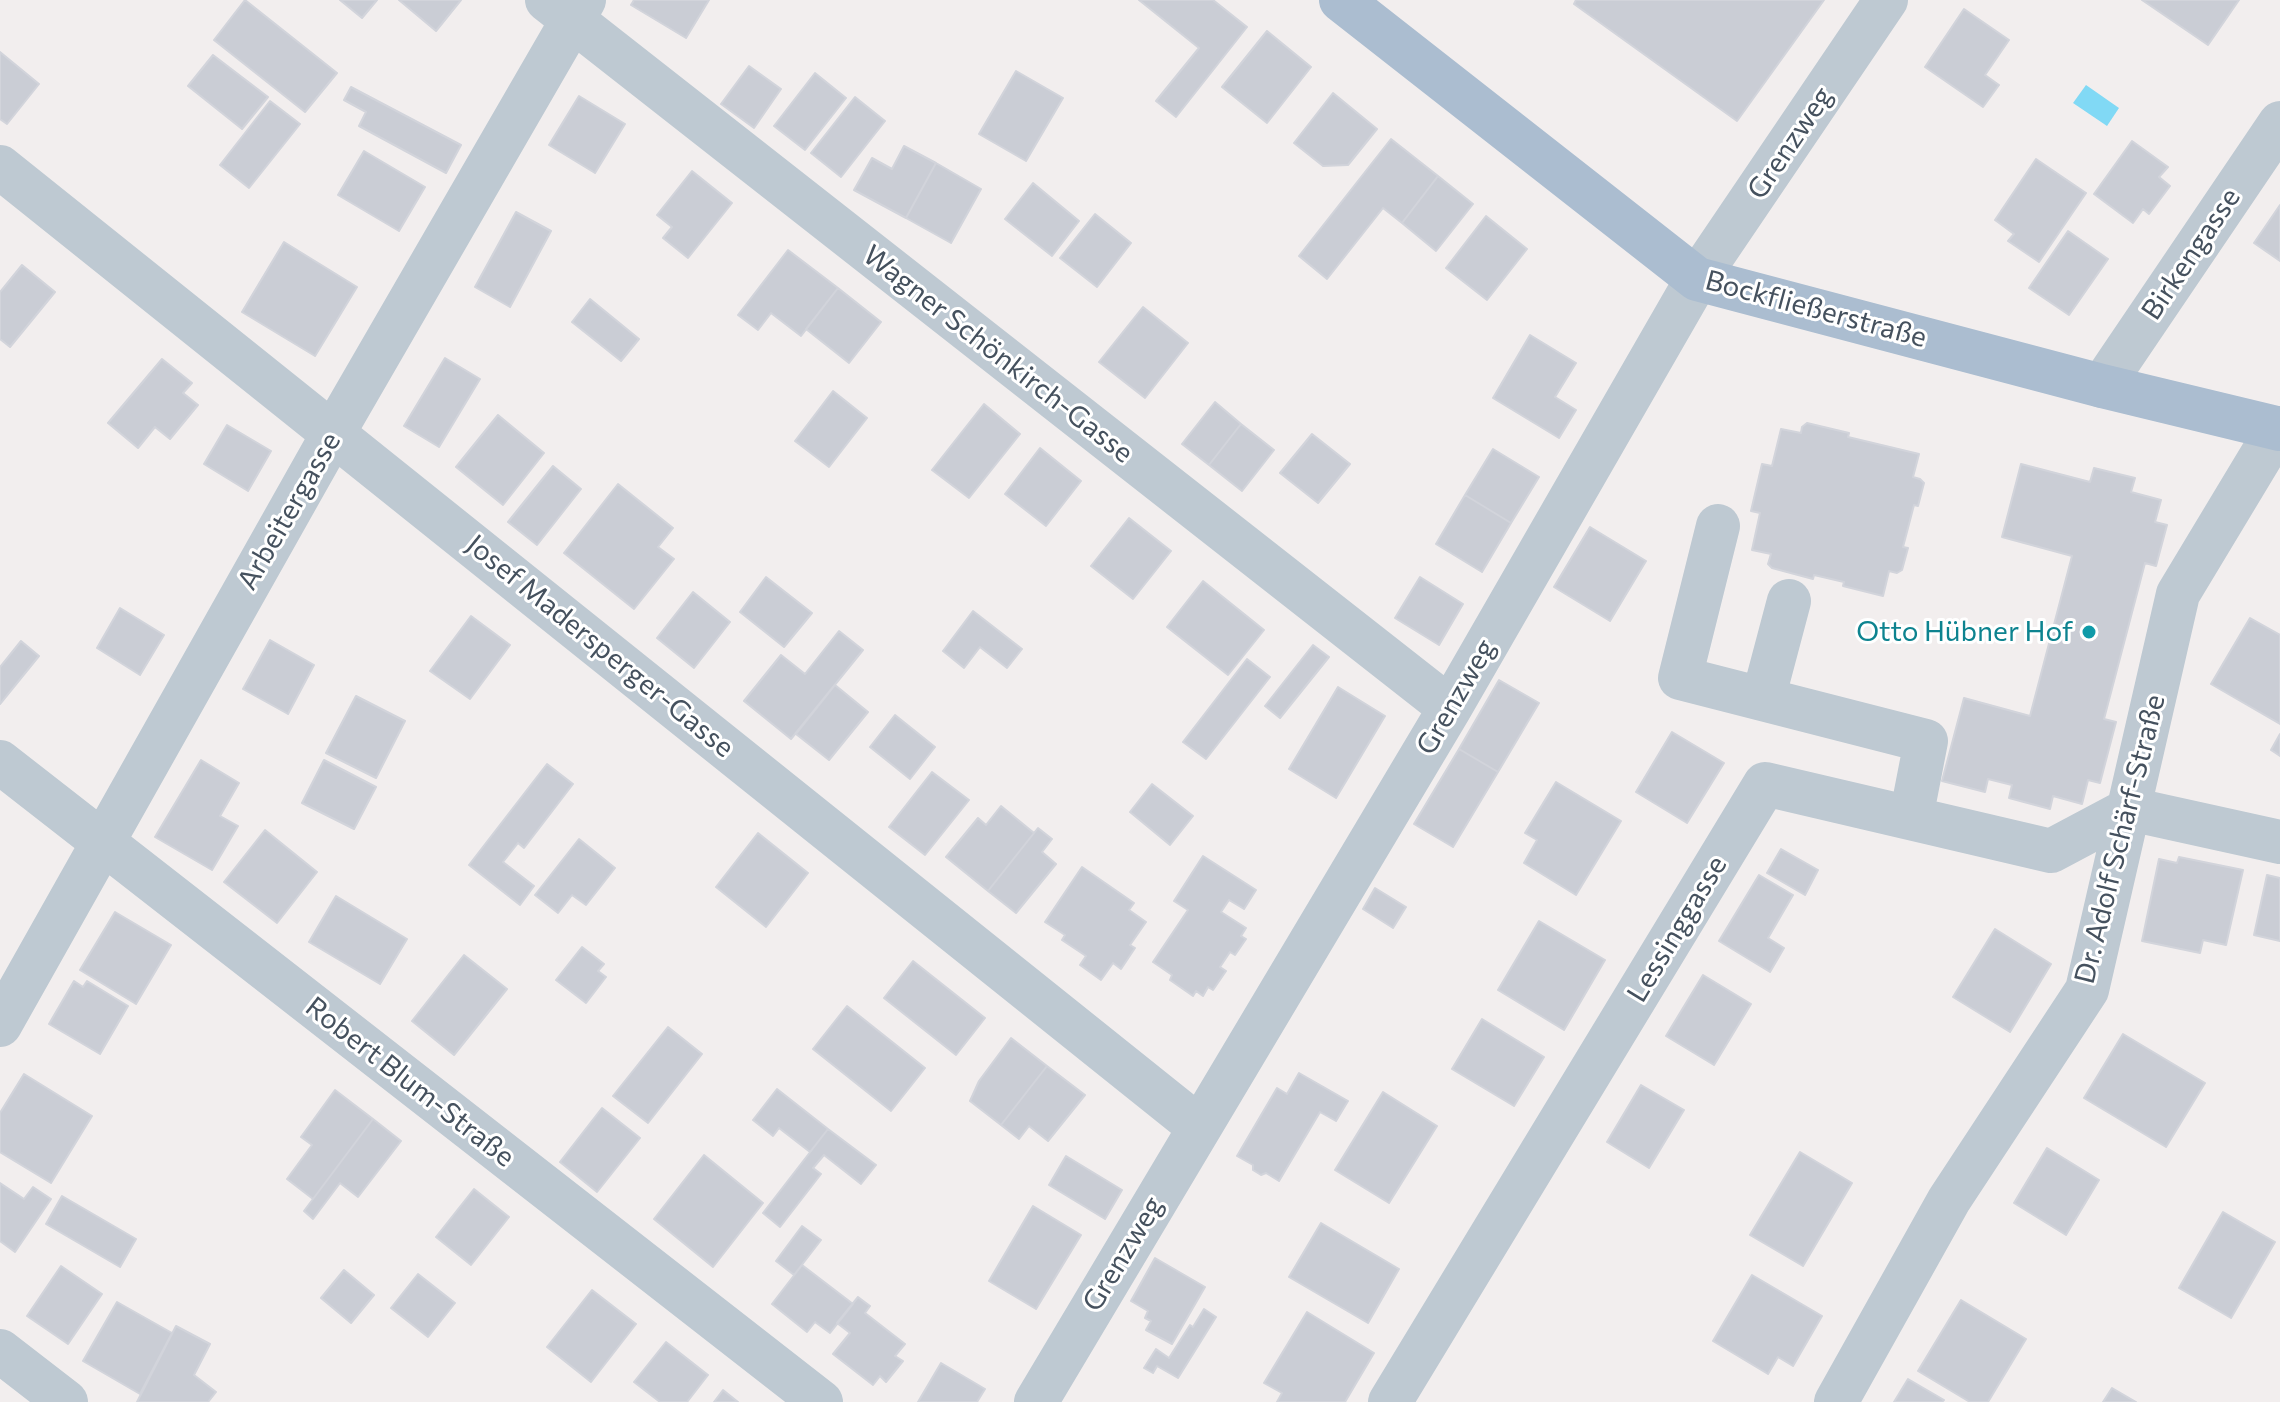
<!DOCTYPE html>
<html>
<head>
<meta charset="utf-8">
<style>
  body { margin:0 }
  canvas { display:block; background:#f2eeee }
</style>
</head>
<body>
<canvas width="2280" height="1402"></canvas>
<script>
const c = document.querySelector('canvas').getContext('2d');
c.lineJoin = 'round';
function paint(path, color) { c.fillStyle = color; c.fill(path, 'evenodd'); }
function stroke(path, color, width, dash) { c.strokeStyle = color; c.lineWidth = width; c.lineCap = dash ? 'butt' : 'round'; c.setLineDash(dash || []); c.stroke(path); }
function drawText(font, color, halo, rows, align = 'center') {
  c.font = font + ' Commissioner,sans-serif'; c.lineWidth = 6; c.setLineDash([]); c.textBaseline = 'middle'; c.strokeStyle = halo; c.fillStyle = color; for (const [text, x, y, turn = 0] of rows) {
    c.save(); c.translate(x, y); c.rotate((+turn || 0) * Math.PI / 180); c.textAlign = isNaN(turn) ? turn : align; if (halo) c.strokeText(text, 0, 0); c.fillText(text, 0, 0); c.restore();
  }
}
paint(new Path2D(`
  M 2086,85 L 2119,108 L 2107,126 L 2073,103 Z`), '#81d9f5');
const building = new Path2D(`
  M 245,0 L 337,73 L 305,112 L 214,40 Z
  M 340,0 L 377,0 L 362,18 Z
  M 399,0 L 461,0 L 436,31 Z
  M 634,0 L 709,0 L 686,38 L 631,5 Z
  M 1139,0 L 1213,0 L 1247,27 L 1176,117 L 1156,101 L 1199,48 Z
  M 1576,0 L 1824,0 L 1737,121 L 1574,4 Z
  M 2142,0 L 2239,0 L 2208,45 Z
  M 1964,9 L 2009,40 L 1985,75 L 1999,85 L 1983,107 L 1925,67 Z
  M 1267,31 L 1311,67 L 1267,123 L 1222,87 Z
  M 0,52 L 39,84 L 7,124 L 0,119 Z
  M 213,55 L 268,97 L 242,129 L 188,86 Z
  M 749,66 L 781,89 L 754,128 L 721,104 Z
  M 1016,71 L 1063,98 L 1026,161 L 979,134 Z
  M 815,73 L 846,98 L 805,150 L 774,126 Z
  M 351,87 L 461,145 L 446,173 L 359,126 L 366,112 L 344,100 Z
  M 1333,93 L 1377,129 L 1348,165 L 1323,166 L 1294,143 Z
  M 579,96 L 625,124 L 595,173 L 549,145 Z
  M 855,97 L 885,121 L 841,177 L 811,153 Z
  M 270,101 L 300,124 L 249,188 L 220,165 Z
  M 1391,139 L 1438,176 L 1402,223 L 1383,208 L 1327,279 L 1299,256 Z
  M 2132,141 L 2168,167 L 2159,177 L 2170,186 L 2149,214 L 2143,209 L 2133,223 L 2094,194 Z
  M 904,146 L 936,163 L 906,218 L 854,190 L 872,158 L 892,169 Z
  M 364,151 L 425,187 L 399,231 L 338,195 Z
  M 2036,159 L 2086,193 L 2039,262 L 2008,241 L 2014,234 L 1995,220 Z
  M 936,163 L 981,189 L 951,243 L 906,218 Z
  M 692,171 L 732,203 L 688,258 L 663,238 L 672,227 L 657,215 Z
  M 1438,176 L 1473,204 L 1436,251 L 1402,223 Z
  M 1033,183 L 1079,221 L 1052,256 L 1005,219 Z
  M 2280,205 L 2280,261 L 2254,243 Z
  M 516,212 L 551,231 L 510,307 L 475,287 Z
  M 1095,214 L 1131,243 L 1097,287 L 1060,258 Z
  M 1486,216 L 1527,249 L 1487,300 L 1446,268 Z
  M 2068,231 L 2108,259 L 2069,315 L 2029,288 Z
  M 284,242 L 357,287 L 315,356 L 242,312 Z
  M 788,250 L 838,288 L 801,336 L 771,313 L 758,330 L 738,315 Z
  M 22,265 L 55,292 L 10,347 L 0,339 L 0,292 Z
  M 838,288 L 881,322 L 849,363 L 806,329 Z
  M 590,299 L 639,339 L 621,361 L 572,322 Z
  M 1143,307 L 1188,343 L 1145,398 L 1099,362 Z
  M 1530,335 L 1576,363 L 1555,397 L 1576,410 L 1559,438 L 1493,398 Z
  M 445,358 L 480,379 L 439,447 L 404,426 Z
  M 162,359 L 192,383 L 183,393 L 198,405 L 170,439 L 155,427 L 138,448 L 108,423 Z
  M 833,391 L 867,418 L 829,467 L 795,441 Z
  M 1215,402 L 1241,424 L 1209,465 L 1182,444 Z
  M 984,404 L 1020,434 L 969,498 L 932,470 Z
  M 498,415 L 544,453 L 503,505 L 456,467 Z
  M 1807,423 L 1849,433 L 1848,437 L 1919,454 L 1913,477 L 1920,479 L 1924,483 L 1918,506 L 1914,505 L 1903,547 L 1908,548 L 1902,570 L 1897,573 L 1889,571 L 1883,596 L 1843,586 L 1844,582 L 1814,575 L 1813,579 L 1772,568 L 1768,564 L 1771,554 L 1752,550 L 1760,513 L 1751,511 L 1762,464 L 1772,466 L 1781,429 L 1801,433 L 1802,427 Z
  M 1241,424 L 1274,450 L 1242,491 L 1209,465 Z
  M 227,425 L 271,451 L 248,491 L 204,464 Z
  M 1312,434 L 1350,464 L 1318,503 L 1280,473 Z
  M 1040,448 L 1081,481 L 1046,526 L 1005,494 Z
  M 1493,449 L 1539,477 L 1511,523 L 1465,495 Z
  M 2021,464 L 2090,482 L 2094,468 L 2135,478 L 2131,492 L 2161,500 L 2155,522 L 2167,525 L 2156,566 L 2145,563 L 2104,719 L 2116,722 L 2100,783 L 2088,780 L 2082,804 L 2053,796 L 2050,809 L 2009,798 L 2012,785 L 1988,779 L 1985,792 L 1942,781 L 1964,698 L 2030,716 L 2072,556 L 2002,537 Z
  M 553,466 L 581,489 L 537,545 L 508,522 Z
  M 618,484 L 673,528 L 658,547 L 674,559 L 634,609 L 564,553 Z
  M 1465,495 L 1511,523 L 1482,572 L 1436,544 Z
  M 1129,518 L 1171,551 L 1133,599 L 1091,566 Z
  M 1590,527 L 1646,561 L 1610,621 L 1554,587 Z
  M 766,577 L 812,613 L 784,647 L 740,612 Z
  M 1420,577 L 1463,604 L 1439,645 L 1395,618 Z
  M 1203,581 L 1264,630 L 1228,675 L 1167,627 Z
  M 693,592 L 730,622 L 694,668 L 657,638 Z
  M 120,608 L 164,635 L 140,675 L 97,648 Z
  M 973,611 L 1022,649 L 1007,668 L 980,647 L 964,668 L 943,651 Z
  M 471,616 L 510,645 L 470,699 L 430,671 Z
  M 2250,618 L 2280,635 L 2280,724 L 2211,684 Z
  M 839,631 L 863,650 L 791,739 L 744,701 L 781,655 L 805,674 Z
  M 270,640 L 314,665 L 288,714 L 243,689 Z
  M 21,641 L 39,656 L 0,704 L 0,667 Z
  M 1313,645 L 1329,657 L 1280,718 L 1265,706 Z
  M 1247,659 L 1270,677 L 1206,759 L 1183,742 Z
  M 1499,680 L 1539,703 L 1498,772 L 1459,749 Z
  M 835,685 L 868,712 L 829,760 L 796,734 Z
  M 1338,687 L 1385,716 L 1336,798 L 1289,769 Z
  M 356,696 L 405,721 L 376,778 L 326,753 Z
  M 895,715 L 935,747 L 910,779 L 870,747 Z
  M 1672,732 L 1724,763 L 1687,823 L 1636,792 Z
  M 2280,734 L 2280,756 L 2271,750 Z
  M 1459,749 L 1498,772 L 1453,847 L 1414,824 Z
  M 201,760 L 239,783 L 220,816 L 238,826 L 212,870 L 155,837 Z
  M 324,760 L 376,787 L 354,829 L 302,803 Z
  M 547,764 L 573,784 L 524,848 L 518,843 L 503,862 L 534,886 L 520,905 L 469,865 Z
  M 932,772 L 969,800 L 925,855 L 889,827 Z
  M 1556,782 L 1621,821 L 1576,895 L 1524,863 L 1537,840 L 1525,833 Z
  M 1152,784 L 1193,816 L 1170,845 L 1130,812 Z
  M 1001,806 L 1034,833 L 988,891 L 946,857 L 978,818 L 986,825 Z
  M 1038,828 L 1052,839 L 1042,852 L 1056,864 L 1016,913 L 988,891 Z
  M 265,830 L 317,872 L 277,923 L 224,882 Z
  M 758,833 L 808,873 L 766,927 L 716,887 Z
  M 579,839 L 615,868 L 586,905 L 572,895 L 558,913 L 535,895 Z
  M 1781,849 L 1818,870 L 1805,895 L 1767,873 Z
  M 1203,856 L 1256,890 L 1244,909 L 1229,900 L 1221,912 L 1246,928 L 1241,936 L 1246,939 L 1235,955 L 1230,952 L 1220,967 L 1226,971 L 1213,990 L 1208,987 L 1203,996 L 1196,991 L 1193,996 L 1170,980 L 1172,975 L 1153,962 L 1188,910 L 1174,901 Z
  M 2179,857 L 2243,870 L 2226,945 L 2203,940 L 2200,953 L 2142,941 L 2159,859 L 2177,863 Z
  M 1082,867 L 1134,903 L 1129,910 L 1146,922 L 1130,945 L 1135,948 L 1121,969 L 1113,963 L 1101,980 L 1080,965 L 1086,956 L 1062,940 L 1065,935 L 1045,922 Z
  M 1759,875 L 1793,895 L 1768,938 L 1784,948 L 1770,972 L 1719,941 Z
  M 2267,875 L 2280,878 L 2280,941 L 2254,935 Z
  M 1375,888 L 1406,907 L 1393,928 L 1363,909 Z
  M 336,896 L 407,939 L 380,984 L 309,942 Z
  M 115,912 L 171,945 L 136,1004 L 80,970 Z
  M 1539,921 L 1605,960 L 1564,1030 L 1498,990 Z
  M 1995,929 L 2051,964 L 2010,1032 L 1953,997 Z
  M 582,947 L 604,964 L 598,971 L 606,977 L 586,1003 L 556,980 Z
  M 464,955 L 507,989 L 454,1055 L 412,1021 Z
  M 913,961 L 985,1018 L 956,1055 L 884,998 Z
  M 1703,975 L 1751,1004 L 1714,1065 L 1666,1036 Z
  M 74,981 L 83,987 L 87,981 L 128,1006 L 100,1054 L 49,1024 Z
  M 847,1006 L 925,1068 L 891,1111 L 813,1049 Z
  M 1482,1019 L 1544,1057 L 1514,1106 L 1452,1069 Z
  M 668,1027 L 702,1054 L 648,1123 L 613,1096 Z
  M 2123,1034 L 2205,1083 L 2166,1147 L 2084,1098 Z
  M 1011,1038 L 1047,1066 L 1001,1125 L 970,1101 L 979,1081 Z
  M 1047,1066 L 1085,1095 L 1048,1141 L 1029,1126 L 1019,1139 L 1001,1125 Z
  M 1299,1073 L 1348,1101 L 1336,1121 L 1320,1112 L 1279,1181 L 1266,1173 L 1261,1175 L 1253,1170 L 1253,1165 L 1237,1156 L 1277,1088 L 1287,1094 Z
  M 24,1074 L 92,1116 L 51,1183 L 0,1152 L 0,1113 Z
  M 1641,1085 L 1684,1110 L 1649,1168 L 1607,1142 Z
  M 777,1089 L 828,1129 L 810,1152 L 779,1128 L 773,1136 L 753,1120 Z
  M 335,1090 L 373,1119 L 313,1199 L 287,1179 L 312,1145 L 301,1137 Z
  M 1383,1092 L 1437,1126 L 1389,1203 L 1335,1170 Z
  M 602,1108 L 640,1138 L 597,1192 L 560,1162 Z
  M 373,1119 L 401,1141 L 358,1197 L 340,1183 L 313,1219 L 304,1211 Z
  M 828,1129 L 876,1165 L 861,1184 L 824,1155 L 813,1168 L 821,1174 L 780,1227 L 763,1213 Z
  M 2047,1148 L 2099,1180 L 2066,1235 L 2014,1203 Z
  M 1800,1152 L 1852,1183 L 1803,1266 L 1750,1235 Z
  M 704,1155 L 763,1203 L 713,1267 L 654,1219 Z
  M 1066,1156 L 1122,1190 L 1105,1219 L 1049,1185 Z
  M 0,1183 L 24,1199 L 33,1187 L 51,1199 L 15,1252 L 0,1241 Z
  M 474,1189 L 509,1217 L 471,1265 L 436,1237 Z
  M 62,1196 L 136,1239 L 120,1267 L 46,1224 Z
  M 1033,1206 L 1081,1235 L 1036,1309 L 989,1281 Z
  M 2223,1212 L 2275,1242 L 2231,1318 L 2179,1288 Z
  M 1321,1223 L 1399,1269 L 1368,1323 L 1289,1277 Z
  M 802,1226 L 821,1240 L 794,1275 L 776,1261 Z
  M 1155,1258 L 1205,1287 L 1172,1344 L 1146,1330 L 1151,1321 L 1145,1318 L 1148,1311 L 1131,1301 Z
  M 802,1265 L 853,1304 L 830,1333 L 815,1322 L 807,1332 L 772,1304 Z
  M 61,1266 L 102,1294 L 68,1344 L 27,1316 Z
  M 344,1270 L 374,1295 L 351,1323 L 321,1298 Z
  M 418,1274 L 455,1303 L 428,1337 L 391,1308 Z
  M 1752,1275 L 1822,1316 L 1793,1366 L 1778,1357 L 1768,1374 L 1713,1341 Z
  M 592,1290 L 636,1324 L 591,1382 L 547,1347 Z
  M 858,1297 L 870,1306 L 865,1313 L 905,1344 L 895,1356 L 903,1361 L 886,1382 L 880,1376 L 873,1385 L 833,1354 L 850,1333 L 837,1323 Z
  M 1961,1300 L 2026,1339 L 1988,1402 L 1970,1402 L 1918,1371 Z
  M 117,1302 L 172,1333 L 140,1394 L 83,1361 Z
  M 1204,1309 L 1216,1317 L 1178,1378 L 1157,1366 L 1153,1373 L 1144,1368 L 1156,1349 L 1169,1358 L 1190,1325 L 1193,1327 Z
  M 1307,1312 L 1374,1353 L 1345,1402 L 1277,1402 L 1282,1393 L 1264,1383 Z
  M 176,1326 L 210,1344 L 194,1375 L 216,1392 L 208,1402 L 137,1402 Z
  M 666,1342 L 708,1375 L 687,1402 L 660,1402 L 634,1382 Z
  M 941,1363 L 985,1389 L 977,1402 L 918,1402 Z
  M 1908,1379 L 1944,1400 L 1942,1402 L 1894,1402 Z
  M 2112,1388 L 2136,1402 L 2103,1402 Z
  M 723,1390 L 738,1402 L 714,1402 Z`);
paint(building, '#cacdd5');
stroke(building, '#d2d4db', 2);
stroke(new Path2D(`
  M 547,0 L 1450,708
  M 0,167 L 1199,1127
  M 2102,386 L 2280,123
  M 1718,526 L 1680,678 L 1926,741 L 1911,818
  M 1763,699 L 1789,601
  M 0,762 L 821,1402
  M 0,1025 L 334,432 L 584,0
  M 0,1351 L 66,1402
  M 1036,1402 L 1450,708 L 1697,279 L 1886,0
  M 1390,1402 L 1765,784 L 2051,851 L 2130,809 L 2280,842
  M 1836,1402 L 1949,1200 L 2087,990 L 2178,594 L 2278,428`), '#bec9d2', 44);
stroke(new Path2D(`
  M 1341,0 L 1697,279 L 2102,386 L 2280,429`), '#abbdd0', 44);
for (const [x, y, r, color] of [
  [2089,632,8,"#0f9aa8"]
]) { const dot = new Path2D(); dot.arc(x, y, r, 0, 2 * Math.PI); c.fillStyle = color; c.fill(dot); stroke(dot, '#fff', 3); }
drawText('28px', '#45515e', '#fff', [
  ["Grenzweg",1790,143,-56],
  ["Birkengasse",2191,254,-56],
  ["Bockfließerstraße",1816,309,15],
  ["Wagner Schönkirch-Gasse",998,354,38],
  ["Arbeitergasse",289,511,-60],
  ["Josef Madersperger-Gasse",600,646,39],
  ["Grenzweg",1456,697,-60],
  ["Dr. Adolf Schärf-Straße",2120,839,-76],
  ["Lessinggasse",1677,929,-59],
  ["Robert Blum-Straße",410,1082,38],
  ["Grenzweg",1123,1254,-59]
]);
drawText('28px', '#0d838f', '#fff', [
  ["Otto Hübner Hof",2073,632]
], 'right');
</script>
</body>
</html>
